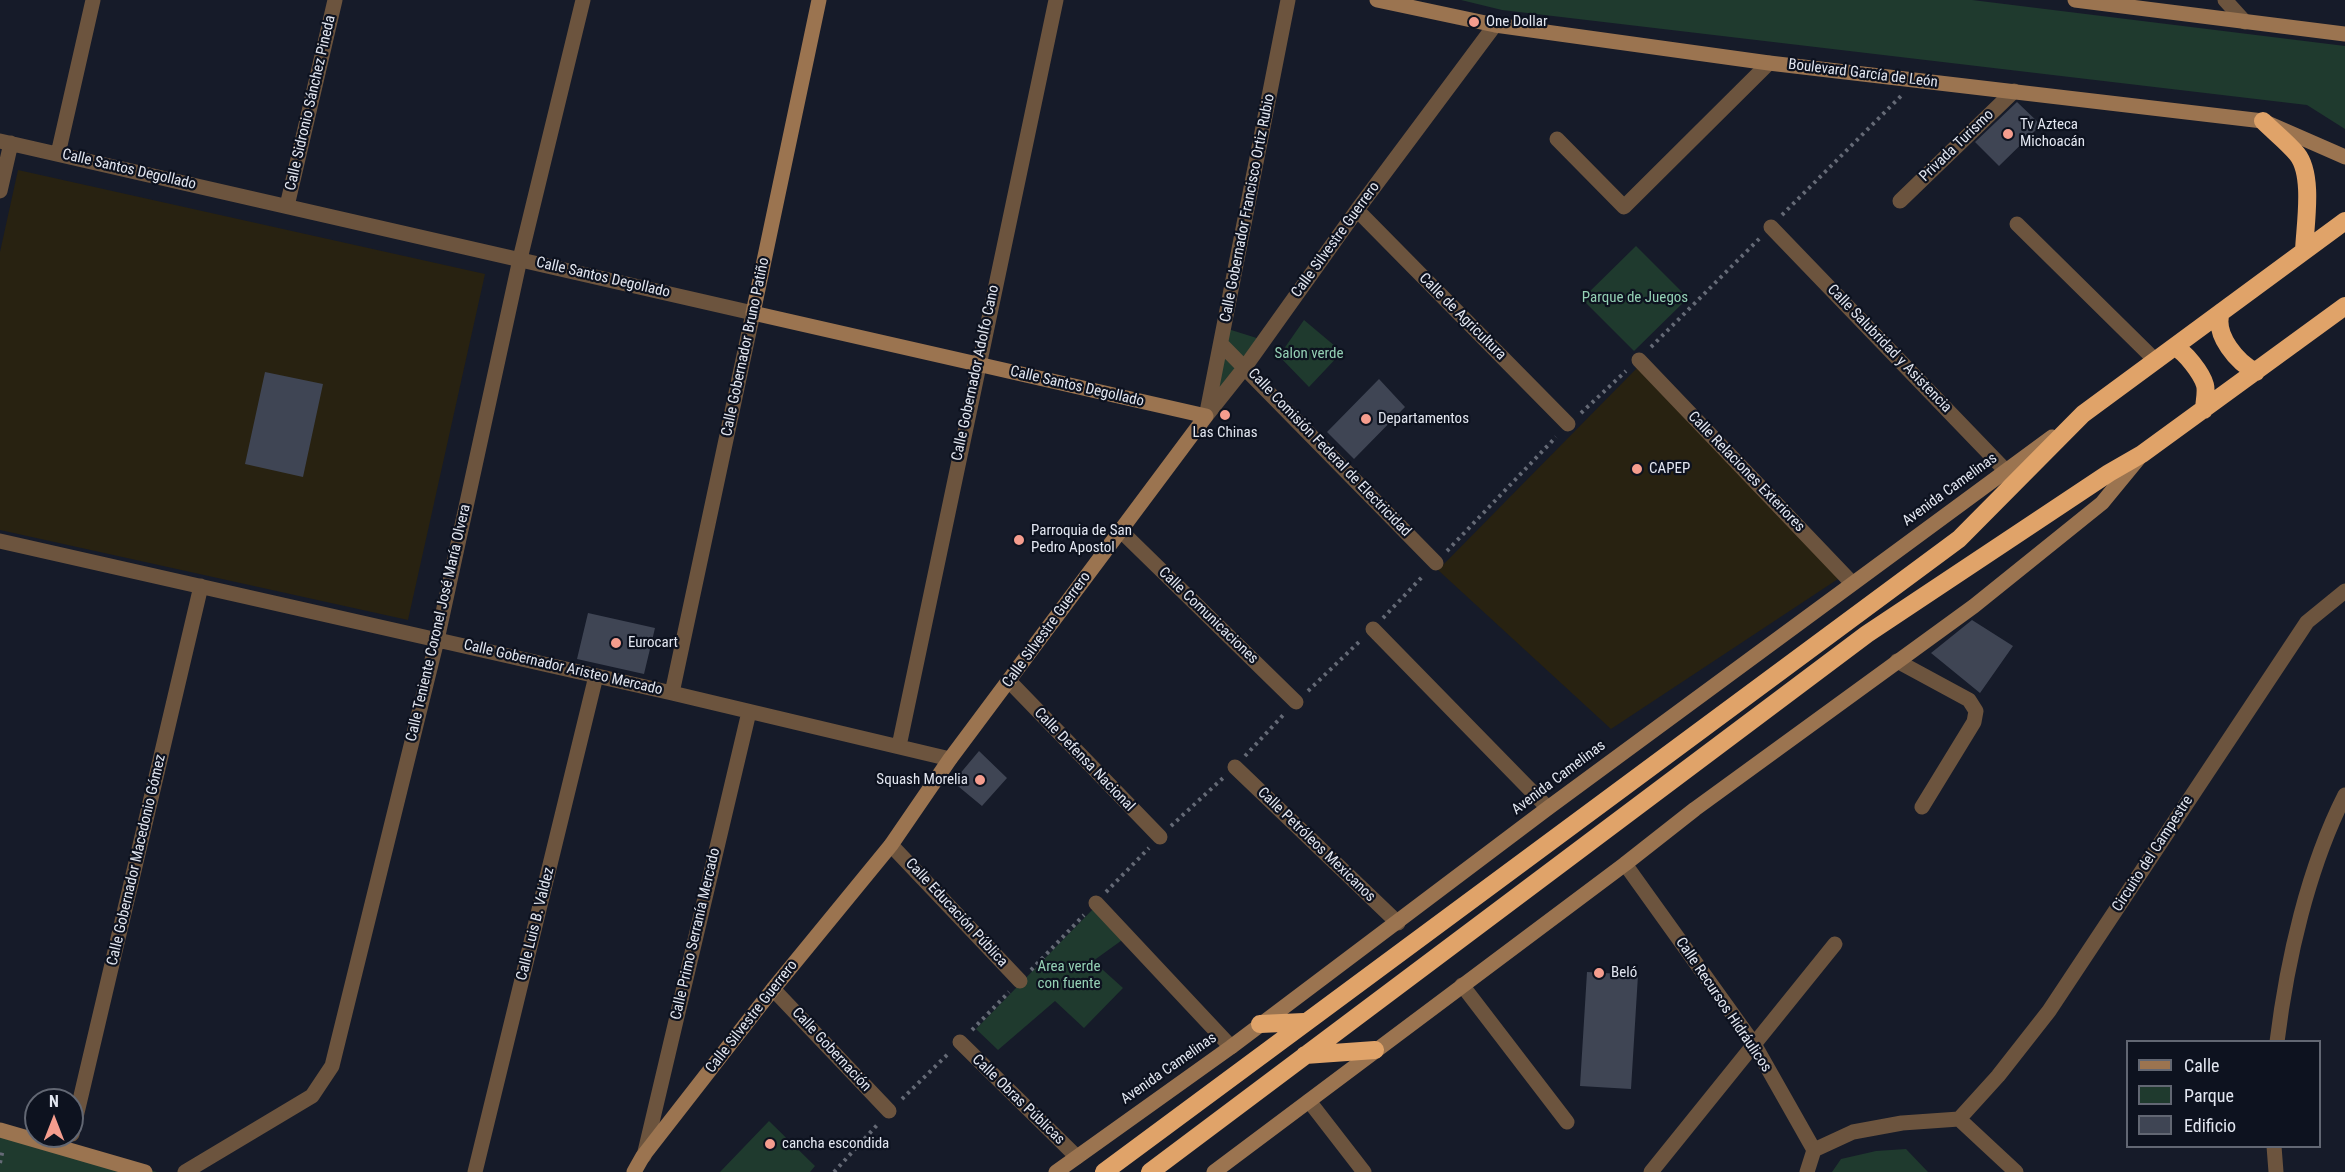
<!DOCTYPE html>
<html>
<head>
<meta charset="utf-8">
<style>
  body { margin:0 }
  #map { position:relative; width:2345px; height:1172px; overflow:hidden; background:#161b29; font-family:"Roboto Condensed",sans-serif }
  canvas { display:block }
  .legend { position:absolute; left:2126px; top:1040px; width:195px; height:108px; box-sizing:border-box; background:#0d121f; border:2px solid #626773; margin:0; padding:8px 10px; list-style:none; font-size:18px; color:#e2e6f0 }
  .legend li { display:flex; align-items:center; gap:12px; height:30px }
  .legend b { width:30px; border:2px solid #626773 }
  .north { position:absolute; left:24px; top:1088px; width:60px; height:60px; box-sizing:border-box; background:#0d121f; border:2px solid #626773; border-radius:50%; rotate:0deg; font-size:16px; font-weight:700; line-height:24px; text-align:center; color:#e2e6f0 }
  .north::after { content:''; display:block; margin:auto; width:21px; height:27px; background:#f59d8e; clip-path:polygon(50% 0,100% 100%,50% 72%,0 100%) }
</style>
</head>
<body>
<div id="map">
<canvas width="2345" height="1172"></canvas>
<ul class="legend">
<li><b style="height:8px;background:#9b7450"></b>Calle</li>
<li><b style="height:16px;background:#1f3a2e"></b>Parque</li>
<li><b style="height:16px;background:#3f4554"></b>Edificio</li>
</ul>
<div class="north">N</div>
</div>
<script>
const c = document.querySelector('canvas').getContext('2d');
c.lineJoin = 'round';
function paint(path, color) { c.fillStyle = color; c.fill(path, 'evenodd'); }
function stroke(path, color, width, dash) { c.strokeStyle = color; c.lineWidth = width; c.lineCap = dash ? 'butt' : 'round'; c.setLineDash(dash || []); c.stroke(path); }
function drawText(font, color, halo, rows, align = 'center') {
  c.font = font + ' "Roboto Condensed",sans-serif'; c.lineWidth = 4.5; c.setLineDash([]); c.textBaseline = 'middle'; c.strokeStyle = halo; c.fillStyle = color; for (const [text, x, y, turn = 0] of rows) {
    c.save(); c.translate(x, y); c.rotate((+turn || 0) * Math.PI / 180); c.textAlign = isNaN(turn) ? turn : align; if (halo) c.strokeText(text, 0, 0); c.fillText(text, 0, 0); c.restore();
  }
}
paint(new Path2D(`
  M 18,170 L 485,274 L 408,620 L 0,530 L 0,252 Z
  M 1638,367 L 1841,577 L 1611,729 L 1438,570 Z`), '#282211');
paint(new Path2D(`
  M 1461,0 L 1972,0 L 2345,46 L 2345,129 L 2307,105 L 1502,10 Z
  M 1636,246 L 1688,298 L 1634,351 L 1582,299 Z
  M 1304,320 L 1342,352 L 1309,387 L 1279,356 Z
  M 1228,329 L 1263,340 L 1211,406 Z
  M 1095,907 L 1125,938 L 1093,961 L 1123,988 L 1084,1028 L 1055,1001 L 998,1050 L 976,1029 Z
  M 769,1121 L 815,1166 L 810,1172 L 720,1172 Z
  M 0,1127 L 157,1172 L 0,1172 Z
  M 1906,1149 L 1928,1172 L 1832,1172 L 1841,1159 L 1876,1151 Z`), '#1f3a2e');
paint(new Path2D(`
  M 2017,102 L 2041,125 L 1999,166 L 1975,142 Z
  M 265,372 L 323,384 L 303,477 L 245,464 Z
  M 1379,379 L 1405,407 L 1354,459 L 1327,432 Z
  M 588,613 L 655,628 L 644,674 L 577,659 Z
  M 1972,620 L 2013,646 L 1980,693 L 1931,653 Z
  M 979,751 L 1007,778 L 982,806 L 953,782 Z
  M 1587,972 L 1638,975 L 1631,1089 L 1580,1086 Z`), '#3f4554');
stroke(new Path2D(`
  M 1782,215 L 1902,95
  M 1651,347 L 1760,238
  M 1581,413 L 1626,371
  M 1447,551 L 1556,437
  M 1383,618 L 1423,576
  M 1308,691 L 1361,640
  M 1245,756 L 1285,713
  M 1171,826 L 1223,778
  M 1106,892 L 1149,848
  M 1031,970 L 1084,915
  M 972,1030 L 1009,992
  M 902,1099 L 948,1054
  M 0,1163 L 3,1149
  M 834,1172 L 878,1124`), '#656a76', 4, [3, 4.5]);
stroke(new Path2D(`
  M 2225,0 L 2245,22
  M 1557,139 L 1624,207 L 1769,63
  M 0,141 L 753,313 L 672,693
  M 58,154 L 93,0
  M 0,191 L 11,143
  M 1900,201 L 2014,91
  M 287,206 L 335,0
  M 1357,210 L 1568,424
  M 2017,224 L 2156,361
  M 1771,227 L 2006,471
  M 1221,344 L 1436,563
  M 1639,360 L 1852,583
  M 1207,412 L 1288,0
  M 1206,416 L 1245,367 L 1357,210 L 1495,25
  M 1120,530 L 1296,702
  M 0,541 L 672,693 L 950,759
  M 1373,629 L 1548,808
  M 1897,661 L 1969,700 L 1976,711 L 1974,722 L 1922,807
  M 1010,682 L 1160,837
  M 899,746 L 1056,0
  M 1235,767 L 1398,923
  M 891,845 L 1020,981
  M 1625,864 L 1754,1044 L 1814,1150
  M 1096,903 L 1231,1047
  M 1462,985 L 1567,1122
  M 773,989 L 889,1111
  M 960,1042 L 1077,1157
  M 2277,1042 C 2287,960 2308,868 2345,795
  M 1309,1101 L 1364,1172
  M 1959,1119 L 2016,1172
  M 72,1134 L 201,586
  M 2274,1146 L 2276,1172
  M 644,1156 L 749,712
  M 185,1172 L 312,1096 L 332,1066 L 437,640 L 520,259 L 583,0
  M 475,1172 L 596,676
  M 1651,1172 L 1835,944
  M 1807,1172 L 1814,1150 L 1853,1132 L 1902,1123 L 1959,1119 L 1998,1076 L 2049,1011 L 2307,622 L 2345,591`), '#6c543e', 15);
stroke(new Path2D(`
  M 1377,0 L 1495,25 L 1769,63 L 2263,121 L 2345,157
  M 2075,0 L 2345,34
  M 0,1130 L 145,1172
  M 634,1172 L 643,1156 L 773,989 L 891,845 L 950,759 L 1206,416 L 753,313 L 819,0
  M 1056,1172 L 1231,1047 L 1548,808 L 2052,437
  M 1214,1172 L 1625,864 L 1695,809 L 1974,606 L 2102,503 L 2139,458`), '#9b7450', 15);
stroke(new Path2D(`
  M 2263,121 C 2274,132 2287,142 2297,154 C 2314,175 2305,225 2304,251
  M 2221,312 C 2213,335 2238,363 2256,372
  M 2174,347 C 2185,351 2202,374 2205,385 C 2207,392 2204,403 2204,410
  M 1260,1024 L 1304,1022
  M 1305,1055 L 1375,1050
  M 1104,1172 L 1959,539 L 2083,414 L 2345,221
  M 1150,1172 L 1867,634 L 2109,473 L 2142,454 L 2345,306`), '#e0a369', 18);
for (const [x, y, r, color] of [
  [1474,22,6,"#f59d8e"],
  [2008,134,6,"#f59d8e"],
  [1225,415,6,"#f59d8e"],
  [1366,419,6,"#f59d8e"],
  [1637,469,6,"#f59d8e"],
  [1019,540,6,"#f59d8e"],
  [616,643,6,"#f59d8e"],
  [980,780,6,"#f59d8e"],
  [1599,973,6,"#f59d8e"],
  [770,1144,6,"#f59d8e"]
]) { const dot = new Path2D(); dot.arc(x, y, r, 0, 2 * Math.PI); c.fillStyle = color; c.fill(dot); stroke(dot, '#0d121f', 2); }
drawText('15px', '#e2e6f0', '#0d121f', [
  ["One Dollar",1486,22],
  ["Tv Azteca",2020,125],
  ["Michoacán",2020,142],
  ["Departamentos",1378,419],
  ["Las Chinas",1225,433,"center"],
  ["CAPEP",1649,469],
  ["Parroquia de San",1031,531],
  ["Pedro Apostol",1031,548],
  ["Eurocart",628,643],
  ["Squash Morelia",968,780,"right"],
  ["Beló",1611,973],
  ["cancha escondida",782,1144]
], 'left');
drawText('15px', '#e2e6f0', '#0d121f', [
  ["Boulevard García de León",1863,74,7],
  ["Calle Sidronio Sánchez Pineda",311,103,-77],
  ["Privada Turismo",1957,146,-44],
  ["Calle Santos Degollado",129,170,13],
  ["Calle Gobernador Francisco Ortiz Rubio",1248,208,-79],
  ["Calle Silvestre Guerrero",1336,240,-54],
  ["Calle Santos Degollado",603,278,13],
  ["Calle de Agricultura",1462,317,45],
  ["Calle Gobernador Bruno Patiño",746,347,-78],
  ["Calle Salubridad y Asistencia",1889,349,46],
  ["Calle Gobernador Adolfo Cano",976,373,-78],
  ["Calle Santos Degollado",1077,387,13],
  ["Calle Comisión Federal de Electricidad",1329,453,46],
  ["Calle Relaciones Exteriores",1746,472,46],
  ["Avenida Camelinas",1950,490,-36],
  ["Calle Comunicaciones",1208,616,44],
  ["Calle Teniente Coronel José María Olvera",439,623,-77],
  ["Calle Silvestre Guerrero",1047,630,-54],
  ["Calle Gobernador Aristeo Mercado",563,668,13],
  ["Calle Defensa Nacional",1084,760,46],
  ["Avenida Camelinas",1559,778,-37],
  ["Calle Petróleos Mexicanos",1316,845,44],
  ["Circuito del Campestre",2153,854,-57],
  ["Calle Gobernador Macedonio Gómez",137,860,-77],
  ["Calle Educación Pública",956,913,47],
  ["Calle Luis B. Valdez",536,924,-76],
  ["Calle Primo Serranía Mercado",696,934,-77],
  ["Calle Recursos Hidráulicos",1723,1005,56],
  ["Calle Silvestre Guerrero",752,1017,-52],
  ["Calle Gobernación",831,1050,47],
  ["Avenida Camelinas",1169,1069,-35],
  ["Calle Obras Públicas",1018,1100,44]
]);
drawText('15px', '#94d0b4', '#0d121f', [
  ["Parque de Juegos",1635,298],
  ["Salon verde",1309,354],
  ["Area verde",1069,967],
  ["con fuente",1069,984]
]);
</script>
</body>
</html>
